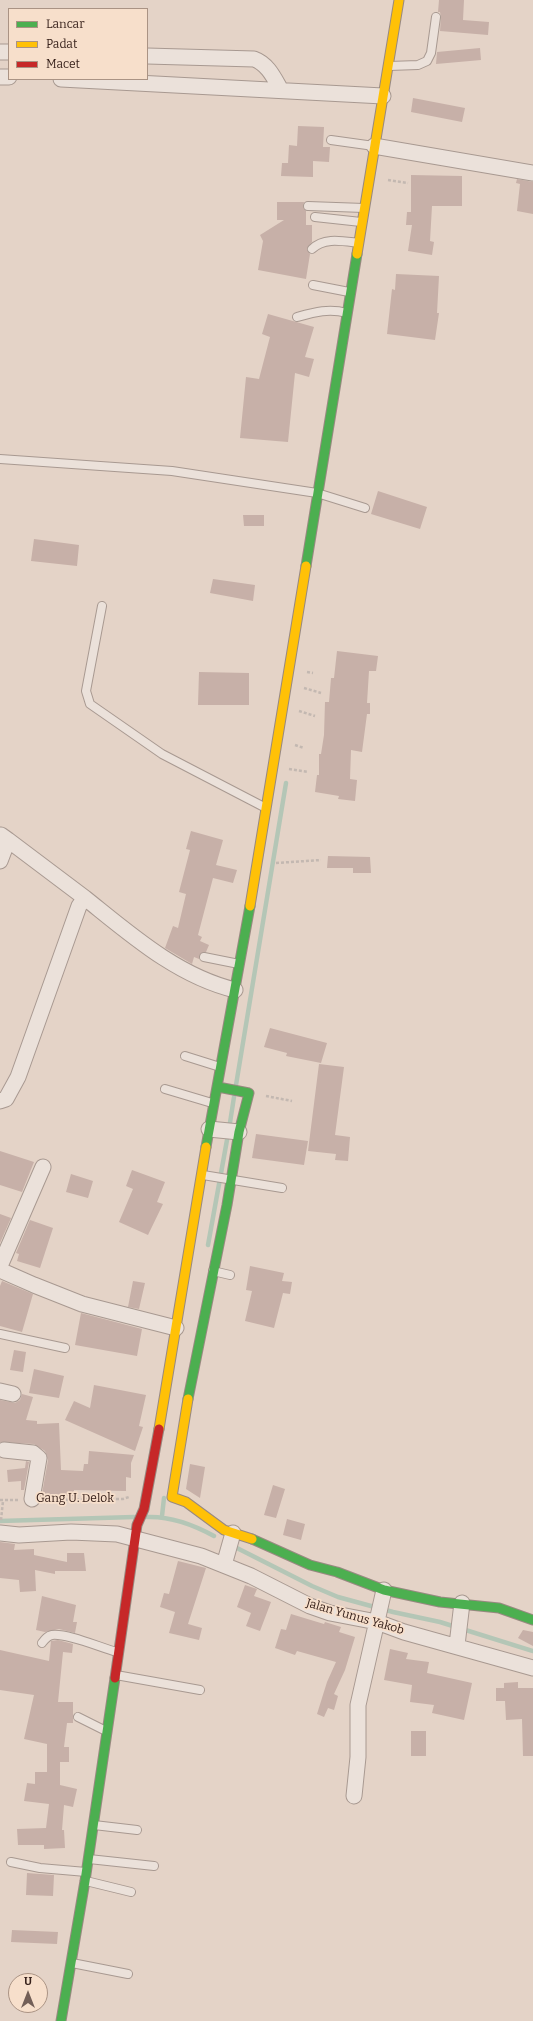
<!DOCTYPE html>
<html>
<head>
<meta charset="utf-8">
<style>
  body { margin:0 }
  #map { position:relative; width:533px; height:2021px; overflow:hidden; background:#e4d3c7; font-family:Bitter,serif }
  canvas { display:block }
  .legend { position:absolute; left:8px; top:8px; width:140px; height:72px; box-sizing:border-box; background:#f7dfcb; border:1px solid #aa9384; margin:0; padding:5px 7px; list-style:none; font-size:12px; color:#36201a }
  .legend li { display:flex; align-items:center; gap:8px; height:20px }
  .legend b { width:20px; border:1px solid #aa9384 }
  .north { position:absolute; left:8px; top:1973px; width:40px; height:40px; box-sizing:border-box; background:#f7dfcb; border:1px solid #aa9384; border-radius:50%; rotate:0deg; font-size:11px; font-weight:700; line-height:16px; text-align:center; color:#36201a }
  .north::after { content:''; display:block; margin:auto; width:14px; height:18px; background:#735f57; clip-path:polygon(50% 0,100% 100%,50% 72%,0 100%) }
</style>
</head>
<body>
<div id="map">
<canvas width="533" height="2021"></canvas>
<ul class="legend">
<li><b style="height:5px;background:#4caf50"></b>Lancar</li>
<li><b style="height:5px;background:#ffc107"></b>Padat</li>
<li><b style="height:5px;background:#c62828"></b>Macet</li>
</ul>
<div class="north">U</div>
</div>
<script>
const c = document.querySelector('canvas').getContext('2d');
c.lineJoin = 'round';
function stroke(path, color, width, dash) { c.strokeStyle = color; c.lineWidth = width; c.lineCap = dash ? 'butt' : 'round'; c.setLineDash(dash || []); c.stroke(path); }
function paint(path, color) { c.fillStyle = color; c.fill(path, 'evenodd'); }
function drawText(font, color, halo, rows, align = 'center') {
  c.font = font + ' Bitter,serif'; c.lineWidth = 3.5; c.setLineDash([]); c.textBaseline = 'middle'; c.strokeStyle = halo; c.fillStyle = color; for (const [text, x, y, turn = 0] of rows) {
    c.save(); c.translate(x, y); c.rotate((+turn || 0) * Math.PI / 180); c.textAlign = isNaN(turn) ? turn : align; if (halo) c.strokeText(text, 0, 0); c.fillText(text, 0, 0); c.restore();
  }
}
stroke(new Path2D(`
  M 236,1085 L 286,783
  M 229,1129 L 234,1097
  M 208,1245 L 227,1140
  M 162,1516 L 164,1498
  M 147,1517 C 171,1516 194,1525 214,1536
  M 0,1521 L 134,1517
  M 231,1545 L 312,1586 L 338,1597 L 393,1612 L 440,1622 L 533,1651`), '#b4c6b6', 4.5);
paint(new Path2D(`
  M 439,0 L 464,0 L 463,20 L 489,22 L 488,35 L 440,31 L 441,17 L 440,12 L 438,12 Z
  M 480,48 L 481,60 L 436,64 L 437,52 Z
  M 413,98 L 465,108 L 462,122 L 411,112 Z
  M 298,126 L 324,127 L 323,147 L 330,147 L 329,162 L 313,161 L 313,177 L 281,176 L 282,163 L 288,163 L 289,145 L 297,146 Z
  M 411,175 L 462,176 L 462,206 L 432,206 L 430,241 L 434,242 L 432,255 L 408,251 L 412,225 L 406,225 L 407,212 L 411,212 Z
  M 517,179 L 533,182 L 533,214 L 517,211 L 520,184 L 516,183 Z
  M 277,202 L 304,202 L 303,206 L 306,211 L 306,225 L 312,225 L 312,242 L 307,249 L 310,254 L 306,279 L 258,270 L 263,241 L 260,235 L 284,220 L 277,220 Z
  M 396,274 L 439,276 L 437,313 L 439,313 L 435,340 L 387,334 L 392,289 L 395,290 Z
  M 268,314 L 314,327 L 305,357 L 314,359 L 309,377 L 295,373 L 288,442 L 240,438 L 246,377 L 259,379 L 270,337 L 262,334 Z
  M 378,491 L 427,507 L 420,529 L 371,514 Z
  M 243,515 L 264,515 L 264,526 L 244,526 Z
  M 34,539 L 79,545 L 77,566 L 31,561 Z
  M 213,579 L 255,585 L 253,601 L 210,593 Z
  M 337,651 L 378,656 L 376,671 L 369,671 L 367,703 L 370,703 L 370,714 L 367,714 L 362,752 L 351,750 L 350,779 L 357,780 L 355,801 L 338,799 L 339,796 L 315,792 L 317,775 L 319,775 L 319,754 L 321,754 L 324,735 L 325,702 L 329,702 L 331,678 L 334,678 Z
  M 199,672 L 249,673 L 249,705 L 198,705 Z
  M 191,831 L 223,840 L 216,865 L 237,870 L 233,883 L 213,878 L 198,935 L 202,937 L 200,941 L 209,945 L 206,952 L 200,954 L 199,959 L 194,957 L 192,964 L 165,948 L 173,926 L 178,928 L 186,894 L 179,892 L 190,850 L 186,849 Z
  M 328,856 L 370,857 L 371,873 L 353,873 L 353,868 L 327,868 Z
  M 270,1028 L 327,1043 L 321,1063 L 286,1056 L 287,1053 L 264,1047 Z
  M 319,1064 L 344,1067 L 335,1135 L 350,1137 L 348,1161 L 335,1160 L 336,1154 L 308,1151 Z
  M 256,1134 L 308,1141 L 304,1165 L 252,1158 Z
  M 0,1151 L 34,1162 L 22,1192 L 0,1185 Z
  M 132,1170 L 165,1182 L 157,1202 L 163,1204 L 148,1235 L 119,1222 L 133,1189 L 126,1186 Z
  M 71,1174 L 93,1181 L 88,1198 L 66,1192 Z
  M 0,1214 L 11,1218 L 0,1243 Z
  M 30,1220 L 53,1228 L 40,1268 L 17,1261 L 19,1254 L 16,1253 Z
  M 250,1266 L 284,1273 L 282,1281 L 292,1282 L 290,1294 L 283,1293 L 274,1328 L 245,1321 L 252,1291 L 246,1290 Z
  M 2,1281 L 33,1294 L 22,1332 L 0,1326 L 0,1286 Z
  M 133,1281 L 145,1283 L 139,1309 L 128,1307 Z
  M 81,1313 L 142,1329 L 137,1356 L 75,1345 Z
  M 14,1350 L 26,1352 L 23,1372 L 10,1370 Z
  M 34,1369 L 64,1376 L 59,1398 L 29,1393 Z
  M 94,1385 L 146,1395 L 139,1426 L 143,1427 L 135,1451 L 65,1420 L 74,1401 L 90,1408 Z
  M 22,1394 L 33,1397 L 26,1420 L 37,1421 L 37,1424 L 59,1423 L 61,1470 L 83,1471 L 84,1464 L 88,1464 L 89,1451 L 134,1455 L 131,1463 L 131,1478 L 126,1477 L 126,1491 L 74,1490 L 74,1496 L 51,1494 L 51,1496 L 42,1494 L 48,1460 L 45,1451 L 34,1444 L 0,1442 L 0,1400 L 15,1403 L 20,1400 Z
  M 26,1461 L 29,1462 L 24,1490 L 21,1490 L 21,1481 L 8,1482 L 7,1470 L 25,1468 Z
  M 190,1464 L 205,1467 L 200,1498 L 186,1489 Z
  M 273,1485 L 285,1489 L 276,1518 L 264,1515 Z
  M 287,1519 L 305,1524 L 301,1540 L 283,1535 Z
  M 0,1542 L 15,1544 L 14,1550 L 34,1549 L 34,1555 L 67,1562 L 67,1553 L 84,1553 L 86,1571 L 55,1571 L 55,1574 L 35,1570 L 36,1591 L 20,1592 L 19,1580 L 0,1578 Z
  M 178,1561 L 206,1568 L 188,1624 L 202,1628 L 199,1640 L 169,1633 L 175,1612 L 160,1607 L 164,1593 L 169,1594 Z
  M 245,1585 L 257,1589 L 254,1596 L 271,1602 L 260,1631 L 246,1626 L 251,1613 L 237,1607 Z
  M 42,1596 L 76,1605 L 73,1622 L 77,1622 L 75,1633 L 59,1629 L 45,1632 L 36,1630 Z
  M 291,1614 L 324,1624 L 325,1622 L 341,1627 L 339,1632 L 355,1637 L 345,1670 L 334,1694 L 338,1696 L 334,1710 L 328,1708 L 324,1717 L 317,1714 L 327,1682 L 336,1662 L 297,1651 L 295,1655 L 275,1648 L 281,1629 L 286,1630 Z
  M 523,1630 L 533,1632 L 533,1646 L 518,1638 Z
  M 58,1640 L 73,1644 L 72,1653 L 63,1652 L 58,1702 L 73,1702 L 73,1723 L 67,1723 L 64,1747 L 69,1747 L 69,1762 L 60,1762 L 60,1785 L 77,1789 L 73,1807 L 64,1805 L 62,1830 L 64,1830 L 65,1848 L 44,1849 L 44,1845 L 18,1845 L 17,1829 L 46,1828 L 49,1804 L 24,1801 L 27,1783 L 35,1784 L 35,1772 L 47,1772 L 47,1744 L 24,1739 L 34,1695 L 0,1690 L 0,1650 L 49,1661 L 51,1641 Z
  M 390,1649 L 408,1653 L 406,1659 L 429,1662 L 427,1673 L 472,1683 L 464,1720 L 432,1713 L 434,1705 L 410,1702 L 412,1685 L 384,1680 Z
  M 518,1682 L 518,1688 L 533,1688 L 533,1756 L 523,1756 L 522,1719 L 506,1720 L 505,1701 L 496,1701 L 496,1688 L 504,1688 L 504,1683 Z
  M 411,1731 L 426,1731 L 426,1756 L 411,1756 Z
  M 27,1873 L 54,1875 L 53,1896 L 26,1895 Z
  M 12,1930 L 58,1932 L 57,1944 L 11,1942 Z`), '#c7b0a8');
const lane = new Path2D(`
  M 389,66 L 418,65 L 427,61 L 431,53 L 436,17
  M 331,140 L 374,146
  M 308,206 L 364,208
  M 315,217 L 361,222
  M 312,249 C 324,237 342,241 359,243
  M 313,285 L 349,292
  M 297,317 C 315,312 329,308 347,313
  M 0,459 L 172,471 L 317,493 L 365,508
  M 102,606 L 86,691 L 90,704 L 162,754 L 264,807
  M 204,957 L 239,964
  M 185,1056 L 220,1067
  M 165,1089 L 212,1103
  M 203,1175 L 282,1188
  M 213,1271 L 230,1275
  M 0,1334 L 65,1348
  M 42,1643 C 45,1639 47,1636 52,1635 C 68,1633 101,1648 117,1652
  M 116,1675 L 200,1690
  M 78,1717 L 106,1731
  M 94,1825 L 137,1830
  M 89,1859 L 154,1866
  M 11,1862 L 40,1868 L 86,1872
  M 86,1881 L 131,1892
  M 72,1963 L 128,1974`);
const street = new Path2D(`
  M 0,52 L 9,52
  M 147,56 L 254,59 C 268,64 274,78 281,90
  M 0,77 L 9,77
  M 61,79 L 383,96
  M 374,146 L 533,173
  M 8,840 L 85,898
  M 0,861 L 8,840 L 1,835
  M 0,1101 L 6,1099 L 18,1077 L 79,906 L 85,898 C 130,934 177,976 235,990
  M 209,1129 L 239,1132
  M 0,1266 L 43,1167
  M 0,1270 L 34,1285 L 82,1304 L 176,1328
  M 0,1391 L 13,1394
  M 4,1450 L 33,1453 L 39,1458 L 32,1499
  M 0,1533 L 19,1535 L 71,1532 L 117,1534 L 201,1556 L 251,1576 L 310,1606 L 330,1613 L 377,1622 L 404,1632 L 533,1668
  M 224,1565 L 233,1533
  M 457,1645 L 462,1603
  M 354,1796 L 358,1757 L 358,1705 L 384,1590`);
const fast = new Path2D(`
  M 306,566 L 357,254
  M 206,1147 L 250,906
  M 188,1399 L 227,1205 L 239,1132 L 249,1093 L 218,1087
  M 252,1539 L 310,1565 L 337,1572 L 384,1590 L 440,1602 L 499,1608 L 533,1620
  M 61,2021 L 85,1881 L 115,1678`);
const slow = new Path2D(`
  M 357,254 L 399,0
  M 250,906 L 306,566
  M 188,1399 L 172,1497 L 186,1502 L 224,1530 L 252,1539
  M 159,1429 L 206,1147`);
const jam = new Path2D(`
  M 115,1678 L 137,1525 L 144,1509 L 159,1429`);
stroke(lane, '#a89991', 10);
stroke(street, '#a89991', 17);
stroke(fast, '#988981', 11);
stroke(slow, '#988981', 11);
stroke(jam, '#988981', 11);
stroke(new Path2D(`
  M 388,180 L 408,183
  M 307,672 L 313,673
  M 304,688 L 321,693
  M 299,711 L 315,716
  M 295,745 L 304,748
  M 289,769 L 308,772
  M 276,863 L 321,860
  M 266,1096 L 292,1101
  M 0,1500 L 19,1500
  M 46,1500 L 123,1499 L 129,1497
  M 1,1520 L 3,1501`), '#c3b8b1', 2.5, [3, 2]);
stroke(lane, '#ebe1da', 8);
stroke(street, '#ebe1da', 15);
stroke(fast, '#4caf50', 9);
stroke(slow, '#ffc107', 9);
stroke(jam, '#c62828', 9);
drawText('12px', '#36201a', '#f7dfcb', [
  ["Gang U. Delok",75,1499],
  ["Jalan Yunus Yakob",355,1617,16]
]);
</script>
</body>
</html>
